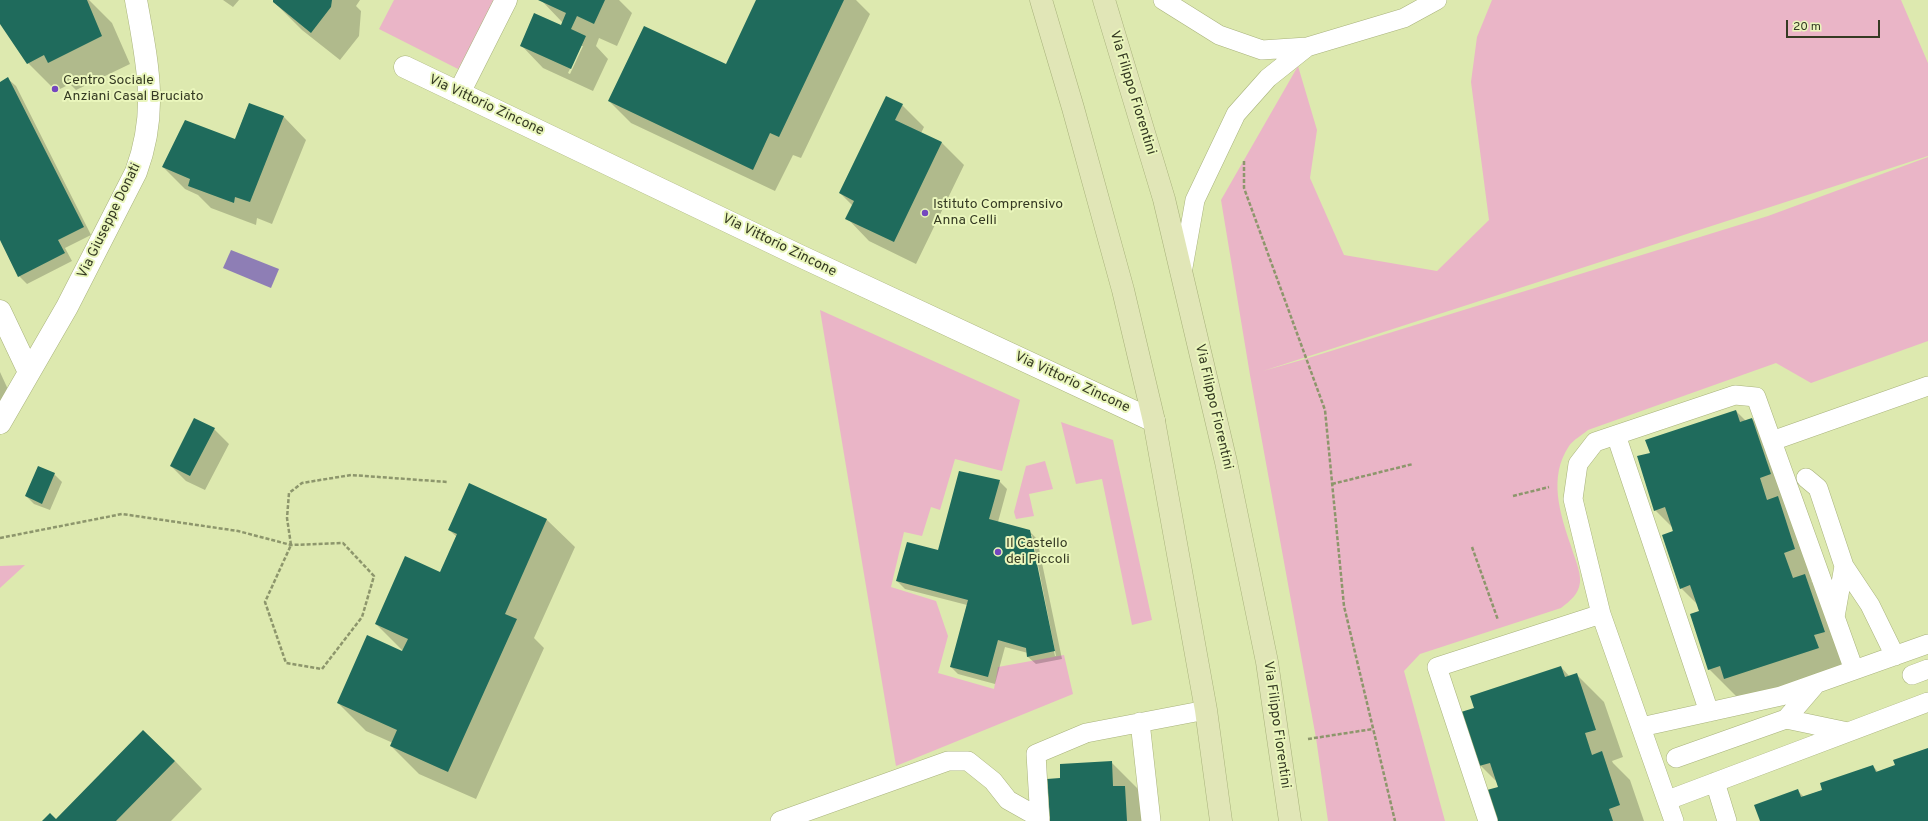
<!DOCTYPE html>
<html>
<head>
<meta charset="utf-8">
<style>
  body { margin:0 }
  #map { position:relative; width:1928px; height:821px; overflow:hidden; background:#dde9af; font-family:Overpass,sans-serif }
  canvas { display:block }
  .scale { position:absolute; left:1786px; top:20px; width:94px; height:18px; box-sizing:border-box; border:2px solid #353a23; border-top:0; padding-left:5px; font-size:12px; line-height:14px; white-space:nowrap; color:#353a23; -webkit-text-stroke:3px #eaf6bc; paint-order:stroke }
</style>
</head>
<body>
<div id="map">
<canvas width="1928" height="821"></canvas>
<div class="scale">20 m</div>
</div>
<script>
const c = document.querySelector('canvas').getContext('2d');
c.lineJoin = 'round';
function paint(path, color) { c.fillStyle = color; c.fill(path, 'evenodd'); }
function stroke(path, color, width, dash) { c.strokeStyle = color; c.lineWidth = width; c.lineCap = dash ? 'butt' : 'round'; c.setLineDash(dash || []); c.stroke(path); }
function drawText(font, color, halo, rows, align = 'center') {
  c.font = font + ' Overpass,sans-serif'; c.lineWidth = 4; c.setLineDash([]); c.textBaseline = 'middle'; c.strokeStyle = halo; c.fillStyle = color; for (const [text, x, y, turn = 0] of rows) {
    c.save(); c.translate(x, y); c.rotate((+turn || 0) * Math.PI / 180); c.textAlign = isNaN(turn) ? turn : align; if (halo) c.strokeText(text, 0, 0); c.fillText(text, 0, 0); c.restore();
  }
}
paint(new Path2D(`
  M 394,0 L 496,0 L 458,69 L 379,29 Z
  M 1492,0 L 1901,0 L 1928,63 L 1928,156 L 1263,371 L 1305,359 L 1768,216 L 1928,157 L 1928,341 L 1811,383 L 1776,363 L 1588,430 C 1582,435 1573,440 1569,446 C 1548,477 1560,514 1571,546 C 1574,557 1581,571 1580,582 C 1579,594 1570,601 1561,608 L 1420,654 L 1404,671 L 1445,821 L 1328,821 L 1316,738 L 1250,375 L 1221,200 L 1298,66 L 1317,130 L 1310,178 L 1344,255 L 1437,271 L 1489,220 L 1471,82 L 1477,37 Z
  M 820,310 L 1020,400 L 1002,471 L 955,459 L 940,510 L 931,507 L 922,536 L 904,532 L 891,587 L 936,601 L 948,636 L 938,673 L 994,689 L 998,667 L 1064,655 L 1073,694 L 896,766 Z
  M 1061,422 L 1113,440 L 1152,620 L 1132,625 L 1102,479 L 1076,484 Z
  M 1045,461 L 1053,489 L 1029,494 L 1034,516 L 1016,519 L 1014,512 L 1026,466 Z
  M 25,565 L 0,588 L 0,566 Z`), '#eab5c7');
paint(new Path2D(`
  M 231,250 L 279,269 L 271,288 L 223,268 Z`), '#8e7eb5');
paint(new Path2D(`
  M 0,0 L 89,0 L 112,23 L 130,64 L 76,90 L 70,84 L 56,91 L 28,63 L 0,22 Z
  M 223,0 L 239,0 L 233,7 Z
  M 274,0 L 360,0 L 356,6 L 361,11 L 359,36 L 340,60 L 302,30 L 274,2 Z
  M 619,0 L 632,13 L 617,46 L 599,38 L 596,46 L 608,59 L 593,91 L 543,68 L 521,45 L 561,26 L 563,23 L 541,0 ZM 581,46 L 583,46 L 570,74 L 568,73 Z
  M 757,0 L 856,0 L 870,14 L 801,158 L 793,155 L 775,191 L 631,123 L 609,101 L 726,66 Z
  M 8,79 L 16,86 L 91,235 L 65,248 L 72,261 L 27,284 L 19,276 L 0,238 L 0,83 Z
  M 249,104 L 284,117 L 306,140 L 272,224 L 257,218 L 256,225 L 211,208 L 198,195 L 185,189 L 163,167 L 235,140 Z
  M 902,105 L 924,127 L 921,133 L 942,143 L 964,165 L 916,264 L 869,241 L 847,218 L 853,206 L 840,193 Z
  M 0,372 L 11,396 L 0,415 Z
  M 1736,411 L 1746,421 L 1752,419 L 1780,447 L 1823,577 L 1811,581 L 1833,603 L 1846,676 L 1737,697 L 1709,669 L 1698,605 L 1681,588 L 1672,527 L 1655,510 L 1651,453 Z
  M 214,429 L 229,444 L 205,490 L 186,481 L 171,466 Z
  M 54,474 L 62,482 L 50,510 L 34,504 L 26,496 Z
  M 999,481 L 1007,489 L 998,522 L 1029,531 L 1037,539 L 1062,659 L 1036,664 L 1028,657 L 1028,653 L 1005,647 L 995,684 L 958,674 L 951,667 L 967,605 L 905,589 L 897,581 L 939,551 ZM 1030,535 L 1032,535 L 1056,656 L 1055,656 Z
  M 469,485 L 547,520 L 575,547 L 534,638 L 544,648 L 476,799 L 419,774 L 391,746 L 393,743 L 366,731 L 338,703 L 406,654 L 376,624 L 441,573 L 457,537 L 449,530 Z
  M 1561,667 L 1570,677 L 1576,674 L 1604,702 L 1623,757 L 1612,761 L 1613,763 L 1630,780 L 1644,821 L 1498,821 L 1499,787 L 1497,782 L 1480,765 L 1475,708 Z
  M 1928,749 L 1928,821 L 1761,821 L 1798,791 L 1804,797 L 1823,790 L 1873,766 L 1878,772 L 1896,766 Z
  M 175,761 L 202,789 L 171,821 L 44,821 L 56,820 Z
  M 1111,762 L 1139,790 L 1153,821 L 1051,821 L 1061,779 Z`), '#0003');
paint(new Path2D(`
  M 0,0 L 87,0 L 102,36 L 48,63 L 44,55 L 27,64 L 0,24 Z
  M 273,0 L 332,0 L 331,7 L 311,33 L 273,2 Z
  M 538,0 L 605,0 L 594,24 L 577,16 L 571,29 L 586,36 L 571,69 L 520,46 L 534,13 L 561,25 L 566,13 Z
  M 756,0 L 844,0 L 779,137 L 770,133 L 753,170 L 608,101 L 644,26 L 726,64 Z
  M 8,77 L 84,227 L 58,240 L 65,253 L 18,277 L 0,240 L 0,82 Z
  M 886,96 L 903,104 L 895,120 L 942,142 L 894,242 L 845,219 L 854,201 L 839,193 Z
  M 249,103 L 284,116 L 250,202 L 235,197 L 234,203 L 188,186 L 190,179 L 162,167 L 185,120 L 235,139 Z
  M 1736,410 L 1740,422 L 1752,418 L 1771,474 L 1760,478 L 1767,500 L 1778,496 L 1795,549 L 1784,553 L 1793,578 L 1805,574 L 1825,632 L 1814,635 L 1819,648 L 1724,679 L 1720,666 L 1708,670 L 1690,614 L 1699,611 L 1690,585 L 1680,589 L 1662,535 L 1673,531 L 1665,507 L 1654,511 L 1637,456 L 1650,453 L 1645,440 Z
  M 194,418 L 215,428 L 190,476 L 170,466 Z
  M 38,466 L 55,473 L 42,504 L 25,496 Z
  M 959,471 L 1000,480 L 989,519 L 1030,530 L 1055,651 L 1027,657 L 1026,648 L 998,640 L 988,677 L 950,667 L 968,600 L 896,581 L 907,542 L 938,550 Z
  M 469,483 L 547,519 L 505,614 L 517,619 L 448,772 L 390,746 L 397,730 L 337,703 L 367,635 L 402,651 L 408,639 L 375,624 L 405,556 L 440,572 L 457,534 L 448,530 Z
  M 1561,666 L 1565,677 L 1577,673 L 1596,730 L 1585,733 L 1592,755 L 1602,751 L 1620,805 L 1609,809 L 1613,821 L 1497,821 L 1487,790 L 1498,787 L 1490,763 L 1479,766 L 1461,712 L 1474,708 L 1470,696 Z
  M 143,730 L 175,761 L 116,821 L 42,821 L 50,813 L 56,819 Z
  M 1928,748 L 1928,821 L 1760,821 L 1754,805 L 1798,789 L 1801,797 L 1822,790 L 1820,783 L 1873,765 L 1876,772 L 1895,765 L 1893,760 Z
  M 1112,761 L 1113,786 L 1125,786 L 1127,821 L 1050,821 L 1047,779 L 1060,778 L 1060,764 Z`), '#1f6b5c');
const lane = new Path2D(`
  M 1163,0 L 1219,35 L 1262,50 L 1307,47 L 1268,78 L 1236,114 L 1195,200 L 1182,273
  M 1307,47 L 1404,18 L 1437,0
  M 1616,435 L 1709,712
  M 1772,441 L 1928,386
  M 1806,478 L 1818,488 L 1844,566 L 1835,617
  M 1844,566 L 1870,605 L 1895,656
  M 1912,675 L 1928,669
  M 1786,719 L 1848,732
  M 1140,722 L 1151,821
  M 1641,727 L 1781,696 L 1928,644
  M 1676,758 L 1786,719 L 1816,684
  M 1715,782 L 1727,821
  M 1668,800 L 1928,702
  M 780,821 L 948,761 L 968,761 L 993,781 L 1008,800 L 1040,818
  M 1040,821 L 1036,754 L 1086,733 L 1206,710
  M 1488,821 L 1437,667 L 1601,614
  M 1674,821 L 1601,614 L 1573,499 L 1578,464 L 1595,442 L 1735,395 L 1756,397 L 1854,670`);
const street = new Path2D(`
  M 405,67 L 798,255 L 1154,421
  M 459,93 L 506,0
  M 0,311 L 29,372
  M 0,423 L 67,307 L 136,172 C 159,110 147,62 136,0`);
const secondary = new Path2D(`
  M 1041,0 L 1073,108 L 1123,290 L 1154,421 L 1206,710 L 1221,821
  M 1104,0 L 1164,199 L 1226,462 L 1267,662 L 1290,821`);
stroke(lane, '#a8b27b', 20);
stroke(street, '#a8b27b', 23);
stroke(secondary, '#a8b27b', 23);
stroke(new Path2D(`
  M 1244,161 L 1244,188 L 1325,410 L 1344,606 L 1395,821
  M 1332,484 L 1413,464
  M 1513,496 L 1549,487
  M 0,538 L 122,514 L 238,531 L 291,545 L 343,543 L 374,576 L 362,617 L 322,669 L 286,663 L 265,602 L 291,545 L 287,518 L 289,493 L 302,483 L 351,475 L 448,482
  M 1472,547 L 1498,620
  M 1308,739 L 1373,729`), '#8d966c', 2.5, [4, 2]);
stroke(lane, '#fff', 19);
stroke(street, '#fff', 22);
stroke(secondary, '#e1e6b7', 22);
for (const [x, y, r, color] of [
  [55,89,4,"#7547bf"],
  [925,213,4,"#7547bf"],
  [998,552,4,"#7547bf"]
]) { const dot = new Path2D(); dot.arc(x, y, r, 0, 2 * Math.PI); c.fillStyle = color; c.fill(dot); stroke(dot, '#eaf6bc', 1.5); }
drawText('14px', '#353a23', '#eaf6bc', [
  ["Centro Sociale",63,81],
  ["Anziani Casal Bruciato",63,97],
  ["Istituto Comprensivo",933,205],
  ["Anna Celli",933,221],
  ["Il Castello",1006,544],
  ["dei Piccoli",1006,560]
], 'left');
drawText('14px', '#353a23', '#eaf6bc', [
  ["Via Filippo Fiorentini",1132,93,73],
  ["Via Vittorio Zincone",486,106,25],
  ["Via Giuseppe Donati",110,221,-64],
  ["Via Vittorio Zincone",779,246,26],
  ["Via Vittorio Zincone",1072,383,25],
  ["Via Filippo Fiorentini",1213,407,77],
  ["Via Filippo Fiorentini",1276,725,82]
]);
</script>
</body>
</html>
